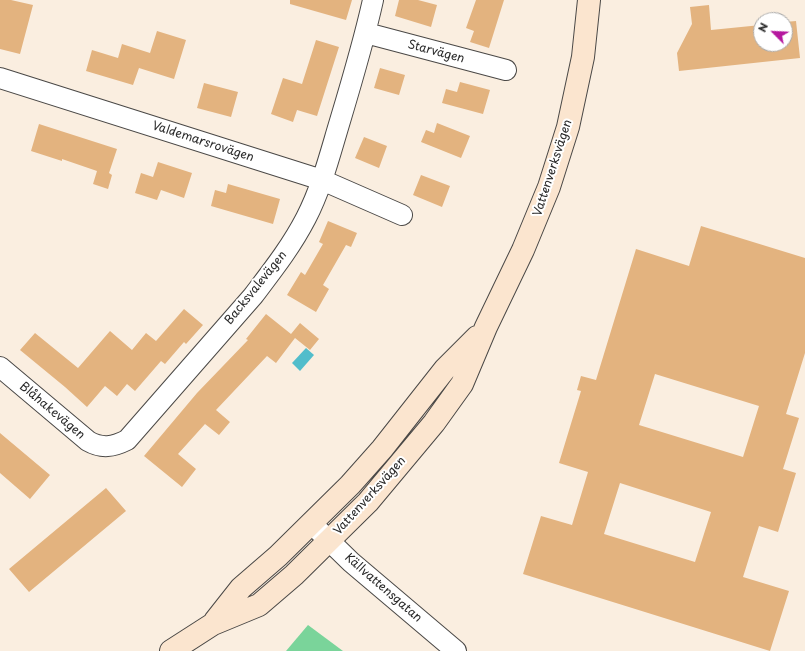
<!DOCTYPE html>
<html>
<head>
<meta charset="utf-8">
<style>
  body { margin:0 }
  #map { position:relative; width:805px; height:651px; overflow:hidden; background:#faeee0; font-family:"Playpen Sans",sans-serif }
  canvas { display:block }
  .north { position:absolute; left:753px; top:12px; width:40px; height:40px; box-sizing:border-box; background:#fff; border:1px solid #aaa; border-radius:50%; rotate:294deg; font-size:11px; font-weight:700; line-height:16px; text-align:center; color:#2b2b2b }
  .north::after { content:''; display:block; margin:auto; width:14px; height:18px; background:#b5179e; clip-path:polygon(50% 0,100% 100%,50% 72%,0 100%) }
</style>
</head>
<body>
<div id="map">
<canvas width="805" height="651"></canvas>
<div class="north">N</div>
</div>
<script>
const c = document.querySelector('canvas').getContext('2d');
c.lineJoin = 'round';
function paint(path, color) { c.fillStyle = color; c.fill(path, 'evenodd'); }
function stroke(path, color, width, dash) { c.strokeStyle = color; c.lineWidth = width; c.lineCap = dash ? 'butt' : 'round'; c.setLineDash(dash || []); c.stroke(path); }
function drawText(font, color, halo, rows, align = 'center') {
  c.font = font + ' "Playpen Sans",sans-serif'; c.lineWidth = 4; c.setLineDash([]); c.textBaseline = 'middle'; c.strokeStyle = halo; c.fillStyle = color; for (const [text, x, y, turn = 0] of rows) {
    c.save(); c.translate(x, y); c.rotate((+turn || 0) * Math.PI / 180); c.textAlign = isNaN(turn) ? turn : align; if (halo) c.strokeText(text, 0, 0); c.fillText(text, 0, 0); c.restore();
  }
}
paint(new Path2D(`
  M 308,625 L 343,651 L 286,651 Z`), '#7ad49a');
paint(new Path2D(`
  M 306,348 L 314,355 L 300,371 L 292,363 Z`), '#51bdcb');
paint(new Path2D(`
  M 0,0 L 11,0 L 33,5 L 20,54 L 0,49 Z
  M 290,0 L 352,0 L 346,20 L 290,4 Z
  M 399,0 L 418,0 L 437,5 L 431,27 L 395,16 Z
  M 476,0 L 504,0 L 489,48 L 470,42 L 474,31 L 466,28 Z
  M 709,5 L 711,30 L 761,25 L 761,44 L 785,44 L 785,22 L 796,21 L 800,58 L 679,71 L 677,53 L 692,24 L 690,7 Z
  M 157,31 L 186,40 L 174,79 L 139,68 L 133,85 L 86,71 L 92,50 L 118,58 L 122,44 L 150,53 Z
  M 316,40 L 339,47 L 317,116 L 297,110 L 293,122 L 271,114 L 283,78 L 302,84 Z
  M 380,68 L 405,75 L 399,95 L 374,88 Z
  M 460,82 L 490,90 L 483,114 L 442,103 L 446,89 L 457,92 Z
  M 204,83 L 238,92 L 231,117 L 197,108 Z
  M 437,123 L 470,136 L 461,158 L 421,142 L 426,130 L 434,133 Z
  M 39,124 L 117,149 L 109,173 L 112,175 L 108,189 L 93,184 L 97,171 L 62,159 L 62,161 L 31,151 Z
  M 364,137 L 387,146 L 379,168 L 355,158 Z
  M 158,162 L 192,173 L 184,198 L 161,190 L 157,200 L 135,193 L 141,173 L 153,177 Z
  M 421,175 L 450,186 L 442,207 L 413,195 Z
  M 228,184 L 280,199 L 273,224 L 211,206 L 215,190 L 226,193 Z
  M 328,221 L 357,233 L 351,247 L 346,245 L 323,285 L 329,289 L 316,312 L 287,295 L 301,272 L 305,275 L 323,244 L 319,242 Z
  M 701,226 L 805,258 L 805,353 L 786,414 L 799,418 L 783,469 L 796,473 L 778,532 L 759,526 L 743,577 L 789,591 L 770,651 L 523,574 L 541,516 L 572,525 L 588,472 L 559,463 L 581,391 L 577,390 L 581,376 L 596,380 L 636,249 L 689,266 ZM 655,374 L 759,406 L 743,457 L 639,425 ZM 620,483 L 711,512 L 695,562 L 604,534 Z
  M 184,309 L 203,325 L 186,344 L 184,342 L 165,364 L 161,361 L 135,391 L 127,384 L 117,396 L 105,386 L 87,407 L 65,387 L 20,350 L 35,333 L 78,368 L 110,331 L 132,350 L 146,333 L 156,341 Z
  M 266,314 L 291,334 L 300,323 L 319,339 L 310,350 L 295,338 L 276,363 L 267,356 L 216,410 L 230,422 L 219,435 L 205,424 L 178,454 L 196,469 L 182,487 L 144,456 L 197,393 L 248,340 L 246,339 Z
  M 0,433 L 50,475 L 30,499 L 0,473 Z
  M 106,488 L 126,511 L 29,592 L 9,569 Z`), '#e3b37f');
const street = new Path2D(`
  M 366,33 L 506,70
  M 0,78 L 322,180 L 402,215
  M 0,367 L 88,441 C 102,449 113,447 127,440 L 253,296 C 272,271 291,247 306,218 C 322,187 330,154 340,121 C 352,81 364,41 373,0
  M 311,523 L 351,562 L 456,651`);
const secondary = new Path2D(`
  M 215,621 L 241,588 L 278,556 L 350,485 L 382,449 L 445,369 L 477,337
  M 171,651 L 213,624 L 259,605 L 294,575 L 368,502 L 434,423 L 462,384 L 486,327 L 523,250 L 549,187 L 568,127 L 583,57 L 589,0`);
stroke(street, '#4a4846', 22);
stroke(secondary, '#4a4846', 24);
stroke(street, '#fff', 20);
stroke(secondary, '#fbe5cf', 22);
drawText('12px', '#2b2b2b', '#fff', [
  ["Starvägen",436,52,15],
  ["Valdemarsrovägen",203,142,18],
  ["Vattenverksvägen",553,168,-72],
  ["Backsvalevägen",256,288,-51],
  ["Blåhakevägen",52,411,40],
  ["Vattenverksvägen",370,496,-48],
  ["Källvattensgatan",383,588,41]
]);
</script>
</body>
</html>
